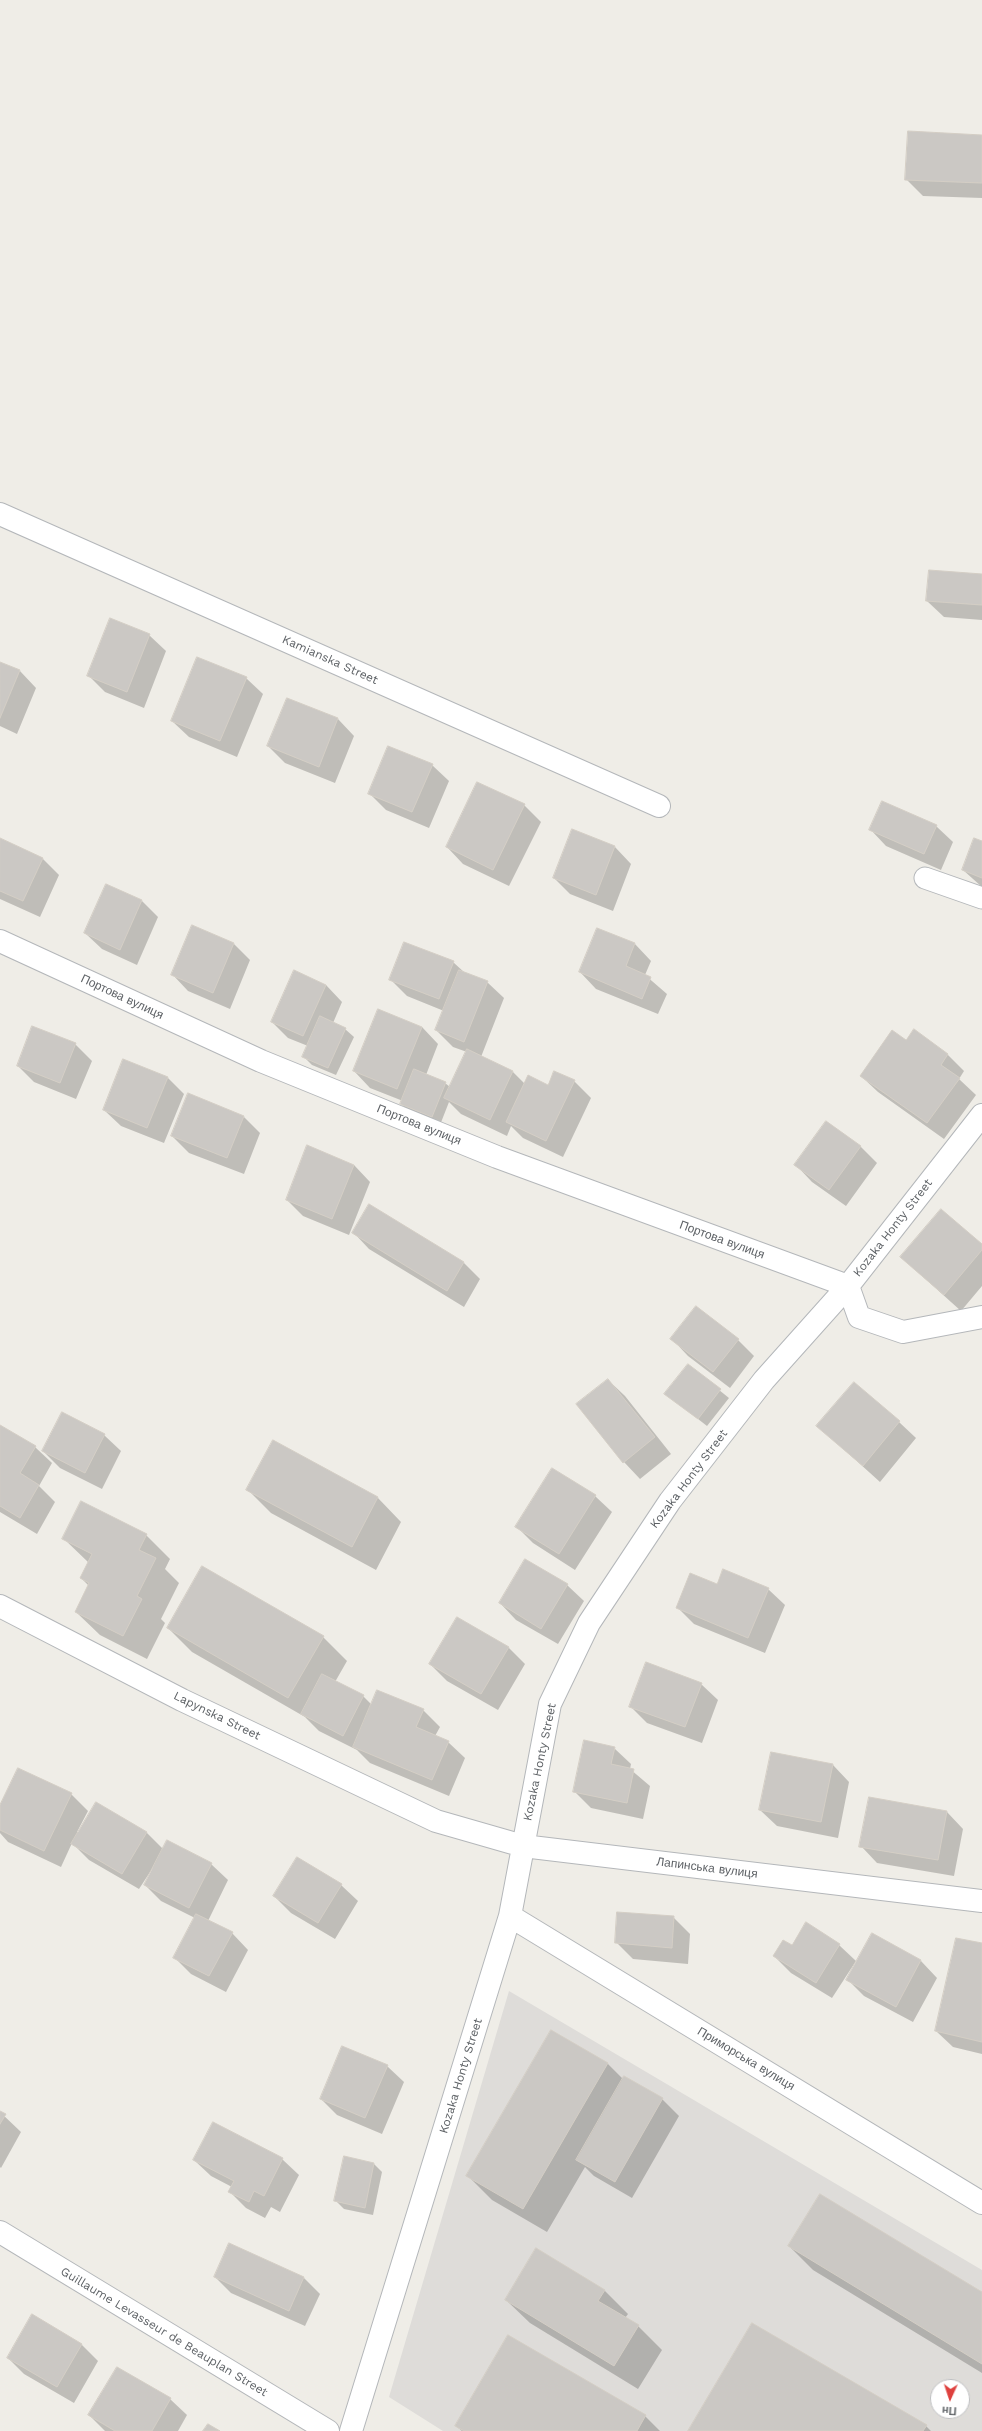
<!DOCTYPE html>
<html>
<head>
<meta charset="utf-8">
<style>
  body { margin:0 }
  #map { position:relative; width:982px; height:2431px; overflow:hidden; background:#efede7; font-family:"Work Sans",sans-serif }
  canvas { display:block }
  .north { position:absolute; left:930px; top:2379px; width:40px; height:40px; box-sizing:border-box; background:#fff; border:1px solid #bfc0c2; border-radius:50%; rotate:183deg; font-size:11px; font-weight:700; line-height:16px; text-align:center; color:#5e6266 }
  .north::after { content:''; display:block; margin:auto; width:14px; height:18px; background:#de413e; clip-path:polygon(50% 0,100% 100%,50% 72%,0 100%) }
</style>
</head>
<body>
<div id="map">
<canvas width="982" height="2431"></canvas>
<div class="north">Пн</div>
</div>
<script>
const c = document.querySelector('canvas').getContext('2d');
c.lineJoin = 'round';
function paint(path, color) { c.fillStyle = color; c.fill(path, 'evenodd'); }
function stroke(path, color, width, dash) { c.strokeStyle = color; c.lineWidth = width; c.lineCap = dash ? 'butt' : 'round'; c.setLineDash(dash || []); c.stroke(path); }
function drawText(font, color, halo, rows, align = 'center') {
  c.font = font + ' "Work Sans",sans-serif'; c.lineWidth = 3.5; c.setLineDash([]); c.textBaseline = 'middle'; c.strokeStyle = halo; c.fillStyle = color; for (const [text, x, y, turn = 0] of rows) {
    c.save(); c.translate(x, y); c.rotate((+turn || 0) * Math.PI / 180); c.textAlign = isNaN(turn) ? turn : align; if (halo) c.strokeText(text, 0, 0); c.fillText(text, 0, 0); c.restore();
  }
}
paint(new Path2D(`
  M 509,1991 L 982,2270 L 982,2431 L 443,2431 L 389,2397 ZM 938,2387 L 962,2387 L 962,2411 L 938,2411 Z`), '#dedcd9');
paint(new Path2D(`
  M 982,136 L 982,198 L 923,196 L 906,179 Z
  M 982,575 L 982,620 L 944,617 L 927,601 Z
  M 149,635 L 166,651 L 144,708 L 105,692 L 89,676 Z
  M 0,663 L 20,671 L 36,688 L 17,734 L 0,726 Z
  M 246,678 L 263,694 L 237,757 L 189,737 L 172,721 Z
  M 287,699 L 338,719 L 354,736 L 335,783 L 285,763 L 268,746 Z
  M 432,765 L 449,781 L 429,828 L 386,810 L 369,793 Z
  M 524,805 L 541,822 L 509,886 L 463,864 L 447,847 Z
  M 936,826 L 953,842 L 941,870 L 886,846 L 870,829 Z
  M 0,839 L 42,858 L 59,875 L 40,917 L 0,899 Z
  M 982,842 L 982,887 L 963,870 Z
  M 615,847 L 631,864 L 613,911 L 570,894 L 554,878 Z
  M 142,901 L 158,917 L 137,965 L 102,949 L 85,933 Z
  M 192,926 L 234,944 L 250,960 L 230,1009 L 188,991 L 172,974 Z
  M 598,929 L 635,944 L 651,961 L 645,975 L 667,994 L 658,1014 L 596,989 L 580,972 Z
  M 453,962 L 465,973 L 487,982 L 504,998 L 481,1057 L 513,1072 L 525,1084 L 548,1086 L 574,1081 L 591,1098 L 563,1157 L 523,1138 L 511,1126 L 507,1136 L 461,1114 L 449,1102 L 440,1125 L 410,1112 L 401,1104 L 403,1101 L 370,1088 L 354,1071 L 422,1027 L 438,1044 L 426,1075 L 445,1083 L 450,1087 L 467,1052 L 453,1047 L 436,1030 L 444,1011 L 407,996 L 390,979 Z
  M 326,985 L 342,1002 L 333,1023 L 345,1029 L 354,1037 L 336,1075 L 312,1065 L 303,1056 L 308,1046 L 288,1038 L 272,1022 Z
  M 914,1031 L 948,1055 L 964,1071 L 959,1079 L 976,1095 L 944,1139 L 878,1092 L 861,1076 L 907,1041 Z
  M 75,1044 L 92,1061 L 76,1099 L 34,1082 L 18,1066 Z
  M 124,1060 L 168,1078 L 184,1094 L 164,1143 L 121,1126 L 104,1110 Z
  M 189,1095 L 244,1117 L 260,1133 L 244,1174 L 189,1153 L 172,1136 Z
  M 827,1122 L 861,1147 L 877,1163 L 846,1206 L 812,1182 L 796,1165 Z
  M 354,1165 L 370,1182 L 349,1235 L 303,1216 L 287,1200 Z
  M 369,1205 L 464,1263 L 480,1279 L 464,1307 L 369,1249 L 353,1232 Z
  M 982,1245 L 982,1286 L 961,1311 L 901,1257 Z
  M 672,1339 L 738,1340 L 754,1356 L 730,1388 L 688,1356 Z
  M 688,1365 L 729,1398 L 707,1426 L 666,1394 Z
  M 608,1380 L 625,1396 L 671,1454 L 640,1479 L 624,1462 Z
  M 899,1422 L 916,1438 L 880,1482 L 818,1426 Z
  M 0,1426 L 35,1447 L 52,1463 L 39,1486 L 55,1502 L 37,1534 L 0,1512 Z
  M 104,1435 L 121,1451 L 102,1489 L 60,1468 L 43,1451 Z
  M 273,1441 L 378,1498 L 401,1522 L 376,1570 L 271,1513 L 247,1489 Z
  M 595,1496 L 612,1512 L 575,1570 L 533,1543 L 516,1526 Z
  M 146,1535 L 170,1559 L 165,1569 L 179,1583 L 161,1619 L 165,1623 L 147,1659 L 100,1635 L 76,1612 L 89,1586 L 81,1578 L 89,1563 L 63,1538 Z
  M 567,1585 L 584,1601 L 558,1644 L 516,1620 L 500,1603 Z
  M 718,1586 L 768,1589 L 785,1605 L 765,1653 L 694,1624 L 677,1607 Z
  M 457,1618 L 509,1648 L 525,1664 L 498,1710 L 447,1681 L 430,1664 Z
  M 168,1628 L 323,1637 L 347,1661 L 335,1682 L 363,1696 L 372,1705 L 423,1710 L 440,1727 L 435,1736 L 448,1742 L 465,1758 L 449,1796 L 370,1763 L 357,1750 L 319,1731 L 305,1717 L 192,1652 Z
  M 701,1684 L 718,1700 L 702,1743 L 647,1723 L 630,1706 Z
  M 614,1748 L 631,1764 L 630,1769 L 650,1786 L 643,1819 L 591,1808 L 574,1791 Z
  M 833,1765 L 849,1782 L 838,1838 L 777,1826 L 760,1810 Z
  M 71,1794 L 88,1811 L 77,1832 L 146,1832 L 163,1849 L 211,1864 L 228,1880 L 208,1921 L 232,1933 L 248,1950 L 226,1992 L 191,1974 L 175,1958 L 195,1918 L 161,1901 L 145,1885 L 154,1866 L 139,1889 L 89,1860 L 72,1843 L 61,1867 L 8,1842 L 0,1833 L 0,1808 Z
  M 947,1812 L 963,1829 L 954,1876 L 877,1863 L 861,1846 Z
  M 341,1885 L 358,1901 L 335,1939 L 291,1913 L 274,1896 Z
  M 673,1917 L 690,1934 L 688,1964 L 633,1959 L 616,1942 Z
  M 872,1935 L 921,1961 L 937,1978 L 913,2022 L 864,1996 L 848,1980 Z
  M 982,1944 L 982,2054 L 953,2047 L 936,2031 Z
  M 839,1945 L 856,1961 L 832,1998 L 791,1973 L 774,1956 L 792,1947 Z
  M 552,2031 L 608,2064 L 623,2079 L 662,2099 L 679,2116 L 632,2198 L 594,2176 L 585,2167 L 547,2232 L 492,2200 L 468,2176 Z
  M 387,2066 L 404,2082 L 382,2134 L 337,2115 L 321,2099 Z
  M 0,2112 L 21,2132 L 1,2168 L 0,2167 Z
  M 345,2157 L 374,2164 L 382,2172 L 373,2215 L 344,2209 L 336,2201 Z
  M 282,2159 L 299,2175 L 280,2212 L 271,2207 L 265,2218 L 246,2208 L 230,2192 L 232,2187 L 211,2176 L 194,2160 Z
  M 789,2246 L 982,2294 L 982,2373 L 813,2270 Z
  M 215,2277 L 304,2278 L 320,2294 L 305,2326 L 231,2293 Z
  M 604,2290 L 628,2314 L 625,2318 L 638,2326 L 662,2350 L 638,2389 L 530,2323 L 506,2300 Z
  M 32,2316 L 82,2345 L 98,2361 L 74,2403 L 24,2374 L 8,2358 Z
  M 170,2399 L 187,2415 L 178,2431 L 105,2431 L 89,2415 Z
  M 645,2416 L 660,2431 L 462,2431 L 456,2426 Z
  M 926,2426 L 931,2431 L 690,2431 Z`), '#0003');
const building = new Path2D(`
  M 908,131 L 982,135 L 982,183 L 905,180 Z
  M 929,570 L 982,574 L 982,605 L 926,601 Z
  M 110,618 L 150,634 L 127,692 L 87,676 Z
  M 197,657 L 247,677 L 220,741 L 171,721 Z
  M 0,662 L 20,670 L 0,718 Z
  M 287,698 L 338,718 L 319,767 L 267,746 Z
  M 388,746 L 433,764 L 412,812 L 368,794 Z
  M 477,782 L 525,804 L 493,870 L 446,847 Z
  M 882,801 L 937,825 L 924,854 L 869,830 Z
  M 572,829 L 615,846 L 596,895 L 553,878 Z
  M 0,838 L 43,858 L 23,901 L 0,891 Z
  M 974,838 L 982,841 L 982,878 L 962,870 Z
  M 106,884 L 142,900 L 120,950 L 84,933 Z
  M 192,925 L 234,943 L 213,993 L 171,975 Z
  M 597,928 L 635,943 L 626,966 L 651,977 L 642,999 L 579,972 Z
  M 404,942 L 454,961 L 439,999 L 389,980 Z
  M 294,970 L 326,985 L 303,1036 L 271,1022 Z
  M 459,970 L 488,981 L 464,1042 L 435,1030 Z
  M 378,1009 L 422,1027 L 397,1089 L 353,1071 Z
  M 320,1016 L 346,1028 L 328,1068 L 302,1057 Z
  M 32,1026 L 76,1043 L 60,1083 L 17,1066 Z
  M 914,1029 L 948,1054 L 941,1065 L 960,1078 L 927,1123 L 860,1076 L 892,1030 L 906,1040 Z
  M 467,1049 L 513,1071 L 490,1120 L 444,1098 Z
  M 123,1059 L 168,1077 L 147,1128 L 103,1110 Z
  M 414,1069 L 446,1082 L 432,1117 L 400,1104 Z
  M 554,1071 L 575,1080 L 546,1141 L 506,1122 L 528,1075 L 548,1085 Z
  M 188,1093 L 244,1116 L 227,1158 L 171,1136 Z
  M 826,1121 L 861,1146 L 829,1190 L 794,1165 Z
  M 307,1145 L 354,1165 L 332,1219 L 286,1200 Z
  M 369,1204 L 464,1262 L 447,1291 L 352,1233 Z
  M 941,1209 L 982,1244 L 982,1250 L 944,1295 L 900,1257 Z
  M 696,1306 L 739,1339 L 713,1372 L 670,1339 Z
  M 688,1364 L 721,1389 L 698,1419 L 664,1394 Z
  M 608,1379 L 655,1437 L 623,1463 L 576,1404 Z
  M 854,1382 L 900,1421 L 863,1466 L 816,1426 Z
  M 62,1412 L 105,1434 L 85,1473 L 42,1451 Z
  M 0,1425 L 36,1446 L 20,1473 L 39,1485 L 20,1518 L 0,1506 Z
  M 273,1440 L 378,1497 L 352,1547 L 246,1490 Z
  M 552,1468 L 596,1495 L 559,1554 L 515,1527 Z
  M 81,1501 L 147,1534 L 139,1550 L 156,1558 L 137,1596 L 142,1599 L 123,1636 L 75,1612 L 89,1583 L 80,1578 L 92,1554 L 62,1539 Z
  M 525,1559 L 568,1584 L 541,1629 L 499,1603 Z
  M 202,1566 L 324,1636 L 288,1698 L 167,1628 Z
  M 723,1569 L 769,1588 L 748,1638 L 676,1608 L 690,1573 L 717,1584 Z
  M 457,1617 L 509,1647 L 481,1694 L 429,1664 Z
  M 646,1662 L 702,1683 L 685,1727 L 629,1707 Z
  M 322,1674 L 364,1695 L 343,1736 L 301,1714 Z
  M 377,1690 L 424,1709 L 416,1727 L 449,1741 L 432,1780 L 353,1747 Z
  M 584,1740 L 615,1747 L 611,1764 L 634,1769 L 627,1803 L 573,1792 Z
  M 771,1752 L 833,1764 L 821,1822 L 759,1810 Z
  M 18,1768 L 72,1793 L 44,1851 L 0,1830 L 0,1805 Z
  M 869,1797 L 947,1811 L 938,1860 L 859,1847 Z
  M 96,1802 L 147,1832 L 122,1874 L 71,1844 Z
  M 167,1840 L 212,1863 L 189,1908 L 144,1885 Z
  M 297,1857 L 342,1884 L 318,1923 L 273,1896 Z
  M 617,1912 L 674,1916 L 672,1948 L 615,1943 Z
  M 196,1914 L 233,1932 L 209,1976 L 173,1958 Z
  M 806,1922 L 840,1944 L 816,1983 L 773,1956 L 783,1940 L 792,1945 Z
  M 872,1933 L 921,1960 L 896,2007 L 846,1980 Z
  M 956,1938 L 982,1943 L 982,2042 L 935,2031 Z
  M 551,2030 L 608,2063 L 523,2209 L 466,2176 Z
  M 342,2046 L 388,2065 L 365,2118 L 320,2099 Z
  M 624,2076 L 663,2098 L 615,2182 L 576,2160 Z
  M 0,2111 L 6,2114 L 0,2124 Z
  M 213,2122 L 283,2158 L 264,2196 L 254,2191 L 249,2202 L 228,2192 L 234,2181 L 193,2160 Z
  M 344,2156 L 374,2163 L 365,2208 L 334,2201 Z
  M 820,2194 L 982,2292 L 982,2364 L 788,2246 Z
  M 229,2243 L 304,2277 L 289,2311 L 214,2277 Z
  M 536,2248 L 605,2290 L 598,2301 L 639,2325 L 614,2366 L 505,2300 Z
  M 32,2314 L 82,2344 L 57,2387 L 7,2358 Z
  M 752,2323 L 927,2425 L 923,2431 L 688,2431 Z
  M 508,2335 L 646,2415 L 637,2431 L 464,2431 L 455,2426 Z
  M 117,2367 L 171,2398 L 152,2431 L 115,2431 L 88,2415 Z
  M 208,2424 L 220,2431 L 203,2431 Z`);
paint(building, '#cbc8c4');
stroke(building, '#d4cec5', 1);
const lane = new Path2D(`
  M 925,878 L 982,898`);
const street = new Path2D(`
  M 0,514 L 659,806
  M 0,941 L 261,1061 L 497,1157 L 848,1286 L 859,1317 L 903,1332 L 982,1317
  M 0,1606 L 182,1700 L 436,1821 L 523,1846 L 982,1901
  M 510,1916 L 982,2203
  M 0,2232 L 328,2431
  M 351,2431 L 510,1916 L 550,1704 L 589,1623 L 670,1501 L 764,1380 L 848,1286 L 982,1115`);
stroke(lane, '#b4b7ba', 23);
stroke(street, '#b4b7ba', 24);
stroke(lane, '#fff', 21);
stroke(street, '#fff', 22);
drawText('12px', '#5e6266', '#fff', [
  ["Kamianska Street",330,660,24],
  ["Портова вулиця",122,997,25],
  ["Портова вулиця",419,1125,22],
  ["Kozaka Honty Street",893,1228,-52],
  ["Портова вулиця",722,1240,20],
  ["Kozaka Honty Street",689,1479,-53],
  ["Lapynska Street",217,1716,26],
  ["Kozaka Honty Street",540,1762,-78],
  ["Лапинська вулиця",707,1868,7],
  ["Приморська вулиця",746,2059,31],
  ["Kozaka Honty Street",461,2076,-73],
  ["Guillaume Levasseur de Beauplan Street",164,2332,31]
]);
</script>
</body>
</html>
